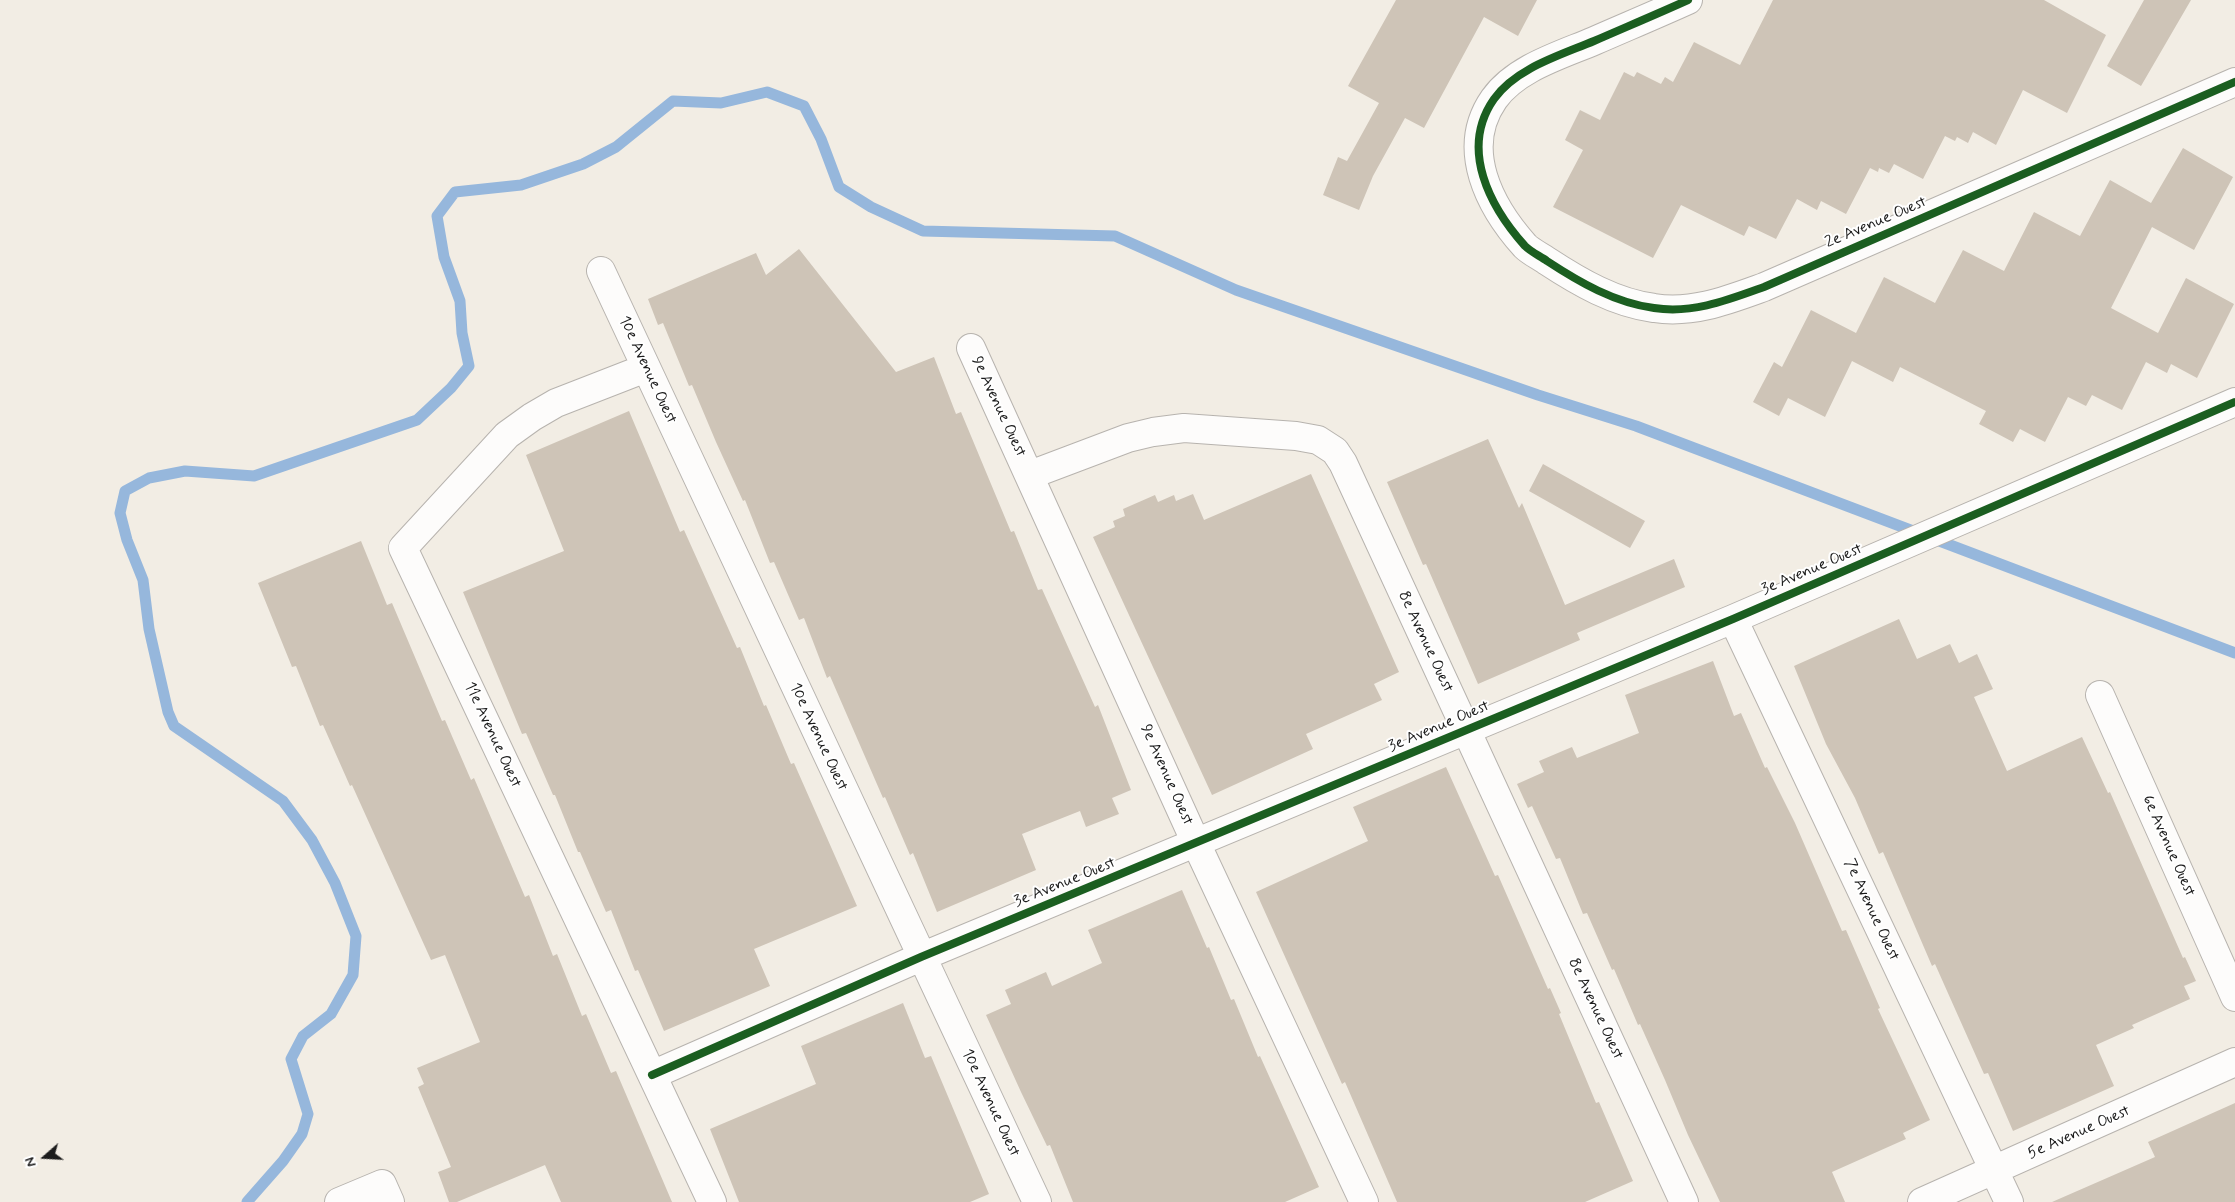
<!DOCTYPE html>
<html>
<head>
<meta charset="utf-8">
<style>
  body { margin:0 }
  #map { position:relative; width:2235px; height:1202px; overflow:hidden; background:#f2ede4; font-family:Mynerve,sans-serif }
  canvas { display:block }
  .north { position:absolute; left:20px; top:1132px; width:50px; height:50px; -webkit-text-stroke:4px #fff; paint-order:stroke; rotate:251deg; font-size:14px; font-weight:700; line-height:20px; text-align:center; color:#1c1c1c }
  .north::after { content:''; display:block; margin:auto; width:18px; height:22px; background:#1c1c1c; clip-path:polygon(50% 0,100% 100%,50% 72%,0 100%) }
</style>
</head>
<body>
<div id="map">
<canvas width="2235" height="1202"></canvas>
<div class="north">N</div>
</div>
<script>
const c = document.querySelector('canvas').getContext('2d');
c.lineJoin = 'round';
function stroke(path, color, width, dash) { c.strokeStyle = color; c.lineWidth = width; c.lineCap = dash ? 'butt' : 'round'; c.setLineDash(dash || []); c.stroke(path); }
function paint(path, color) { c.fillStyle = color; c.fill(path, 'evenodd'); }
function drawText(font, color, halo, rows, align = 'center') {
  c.font = font + ' Mynerve,sans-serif'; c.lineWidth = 4; c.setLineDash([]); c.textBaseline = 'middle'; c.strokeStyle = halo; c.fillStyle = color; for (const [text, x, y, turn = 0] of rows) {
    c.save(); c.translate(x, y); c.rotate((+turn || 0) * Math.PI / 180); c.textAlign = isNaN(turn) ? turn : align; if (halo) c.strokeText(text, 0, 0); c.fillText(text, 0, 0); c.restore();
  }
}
stroke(new Path2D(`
  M 247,1202 L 283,1161 L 302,1134 L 308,1114 L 291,1059 L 303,1036 L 331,1014 L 353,975 L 356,936 L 335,883 L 312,840 L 283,801 L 174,726 L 168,712 L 149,629 L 143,580 L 127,540 L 120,513 L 125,491 L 149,478 L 185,471 L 254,476 L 417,420 L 451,388 L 469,366 L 462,333 L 460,301 L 444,257 L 437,216 L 455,192 L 521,185 L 583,164 L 616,147 L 673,101 L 721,103 L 767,92 L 804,106 L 821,139 L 839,187 L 871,207 L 923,231 L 1115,236 L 1236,290 L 1538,395 L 1636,426 L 2235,653`), '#96b7dc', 11);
paint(new Path2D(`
  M 1396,0 L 1537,0 L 1518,36 L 1484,17 L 1424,128 L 1405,118 L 1373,176 L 1359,210 L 1323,195 L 1338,157 L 1347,161 L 1379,103 L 1348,86 Z
  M 1773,0 L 2044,0 L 2106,35 L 2067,113 L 2023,90 L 1996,145 L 1973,132 L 1968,143 L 1957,137 L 1955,141 L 1945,136 L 1923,179 L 1894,164 L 1889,173 L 1879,168 L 1878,172 L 1870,168 L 1846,214 L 1821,201 L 1817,210 L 1797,199 L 1776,239 L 1749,226 L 1744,236 L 1681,205 L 1653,258 L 1553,207 L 1583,150 L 1565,140 L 1580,110 L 1600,120 L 1624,72 L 1634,77 L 1637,72 L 1661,84 L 1665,77 L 1673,82 L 1694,42 L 1740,65 Z
  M 2144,0 L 2191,0 L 2141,86 L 2107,66 Z
  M 2183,148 L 2233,177 L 2194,250 L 2152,227 L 2111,308 L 2158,333 L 2186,278 L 2234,304 L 2197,378 L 2171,364 L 2167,373 L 2146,362 L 2122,410 L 2092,395 L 2086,406 L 2068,397 L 2045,442 L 2020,429 L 2013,442 L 1979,424 L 1986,411 L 1900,367 L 1893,382 L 1852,361 L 1825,417 L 1788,398 L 1779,416 L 1753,402 L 1774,362 L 1782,367 L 1811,310 L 1856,333 L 1884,277 L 1935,303 L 1963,250 L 2004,271 L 2034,212 L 2080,236 L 2110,180 L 2151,203 Z
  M 799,249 L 896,372 L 934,357 L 956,414 L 961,412 L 1011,532 L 1014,531 L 1038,590 L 1042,589 L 1095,707 L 1098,705 L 1131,790 L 1112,798 L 1119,814 L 1086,827 L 1080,811 L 1022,834 L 1036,870 L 937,912 L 913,853 L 910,855 L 885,797 L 883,798 L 830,676 L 827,678 L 804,618 L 799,620 L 774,562 L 770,563 L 745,500 L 743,501 L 716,442 L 692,385 L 689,386 L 663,323 L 658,325 L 648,299 L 756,253 L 766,275 Z
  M 629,411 L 680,532 L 684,530 L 737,648 L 740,647 L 764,706 L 766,705 L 791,764 L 794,763 L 857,906 L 754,949 L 770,986 L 664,1031 L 638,970 L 635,971 L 611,910 L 606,912 L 580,852 L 578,852 L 555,795 L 553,795 L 526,733 L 522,734 L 463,592 L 564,551 L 526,455 Z
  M 1488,439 L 1519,508 L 1522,503 L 1565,605 L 1674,559 L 1685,587 L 1577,633 L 1580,640 L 1478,684 L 1426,564 L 1423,565 L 1387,482 Z
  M 1543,464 L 1645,521 L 1630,548 L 1529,491 Z
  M 1311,474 L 1399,672 L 1374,684 L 1382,700 L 1306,734 L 1313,749 L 1212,795 L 1093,537 L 1115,527 L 1113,521 L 1125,516 L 1123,509 L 1155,495 L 1158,502 L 1174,495 L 1176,501 L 1193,494 L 1204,520 Z
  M 361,541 L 387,605 L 392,603 L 442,721 L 445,720 L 471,780 L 474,778 L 525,897 L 529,895 L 553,956 L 557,954 L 582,1016 L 586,1014 L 611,1073 L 616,1071 L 672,1202 L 561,1202 L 545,1165 L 457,1202 L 449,1202 L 438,1172 L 451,1167 L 418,1087 L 424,1084 L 417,1068 L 480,1042 L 445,955 L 431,960 L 352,785 L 350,786 L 323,725 L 320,726 L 296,666 L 292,667 L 258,583 Z
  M 1899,619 L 1917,659 L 1950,644 L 1959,663 L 1977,654 L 1993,689 L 1974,697 L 2007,771 L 2082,737 L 2108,793 L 2110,792 L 2183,958 L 2185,957 L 2196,981 L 2184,986 L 2190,999 L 2132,1025 L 2134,1028 L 2096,1045 L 2114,1086 L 2013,1131 L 1988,1073 L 1984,1074 L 1935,964 L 1932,966 L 1883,852 L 1879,854 L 1855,798 L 1826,744 L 1794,666 Z
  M 1713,661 L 1734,716 L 1741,713 L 1765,768 L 1767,767 L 1795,823 L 1842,931 L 1846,930 L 1880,1008 L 1878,1009 L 1930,1120 L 1903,1133 L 1906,1139 L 1832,1172 L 1845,1202 L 1720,1202 L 1688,1135 L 1665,1080 L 1640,1024 L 1638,1025 L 1614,969 L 1612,970 L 1587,913 L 1583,914 L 1560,858 L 1556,859 L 1532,806 L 1528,808 L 1517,784 L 1544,772 L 1539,761 L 1572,747 L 1577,758 L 1639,733 L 1625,695 Z
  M 1446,767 L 1495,876 L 1498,875 L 1548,989 L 1550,988 L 1561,1013 L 1559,1014 L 1596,1103 L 1599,1102 L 1633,1181 L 1585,1202 L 1397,1202 L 1345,1082 L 1342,1084 L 1256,892 L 1368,841 L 1353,807 Z
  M 1182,890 L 1207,948 L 1209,947 L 1231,1000 L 1234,999 L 1258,1057 L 1260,1056 L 1319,1187 L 1285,1202 L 1073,1202 L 1050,1145 L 1047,1146 L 1021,1092 L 986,1015 L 1011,1004 L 1005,990 L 1046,972 L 1052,986 L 1102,963 L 1088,930 Z
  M 903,1003 L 925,1058 L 931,1056 L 989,1194 L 970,1202 L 739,1202 L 710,1129 L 816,1084 L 801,1046 Z
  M 2235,1103 L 2235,1202 L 2052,1202 L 2155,1157 L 2148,1142 Z`), '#cec4b7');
const street = new Path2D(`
  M 1688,0 C 1657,14 1626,27 1594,41 C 1561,55 1516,68 1494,99 C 1459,149 1490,207 1525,246 C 1531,252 1540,256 1547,261 C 1579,282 1615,303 1654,308 C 1693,314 1728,300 1764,287 L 2235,82
  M 601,271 L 1037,1202
  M 971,348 L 1196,843 L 1364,1202
  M 646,368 L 556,403 L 532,417 L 507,435 L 403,548 L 712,1202
  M 1030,475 L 1128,438 L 1153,432 L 1184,428 L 1296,436 L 1318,440 L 1335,451 L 1343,463 L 1684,1202
  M 1733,619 L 2009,1202
  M 2100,695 L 2235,997
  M 652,1075 L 921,957 L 1733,619 L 2235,402
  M 339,1202 L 382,1184 L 390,1202
  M 1922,1202 L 2235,1062`);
stroke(street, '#b7b3ae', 30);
stroke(street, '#fdfcfb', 28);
stroke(new Path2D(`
  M 1688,0 C 1657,14 1626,27 1594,41 C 1561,55 1516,68 1494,99 C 1459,149 1490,207 1525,246 C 1531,252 1540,256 1547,261 C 1579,282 1615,303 1654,308 C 1693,314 1728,300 1764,287 L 2235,82
  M 652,1075 L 921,957 L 1733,619 L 2235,402`), '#1b5e20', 8);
drawText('16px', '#1c1c1c', '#fff', [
  ["2e Avenue Ouest",1876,223,-23],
  ["10e Avenue Ouest",647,370,65],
  ["9e Avenue Ouest",998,407,65],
  ["3e Avenue Ouest",1812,570,-23],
  ["8e Avenue Ouest",1425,642,65],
  ["3e Avenue Ouest",1439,727,-23],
  ["11e Avenue Ouest",492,735,65],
  ["10e Avenue Ouest",818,737,65],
  ["9e Avenue Ouest",1166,775,66],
  ["6e Avenue Ouest",2168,846,66],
  ["3e Avenue Ouest",1065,883,-22],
  ["7e Avenue Ouest",1871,910,65],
  ["8e Avenue Ouest",1595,1009,65],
  ["10e Avenue Ouest",990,1103,65],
  ["5e Avenue Ouest",2079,1133,-24]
]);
</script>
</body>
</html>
